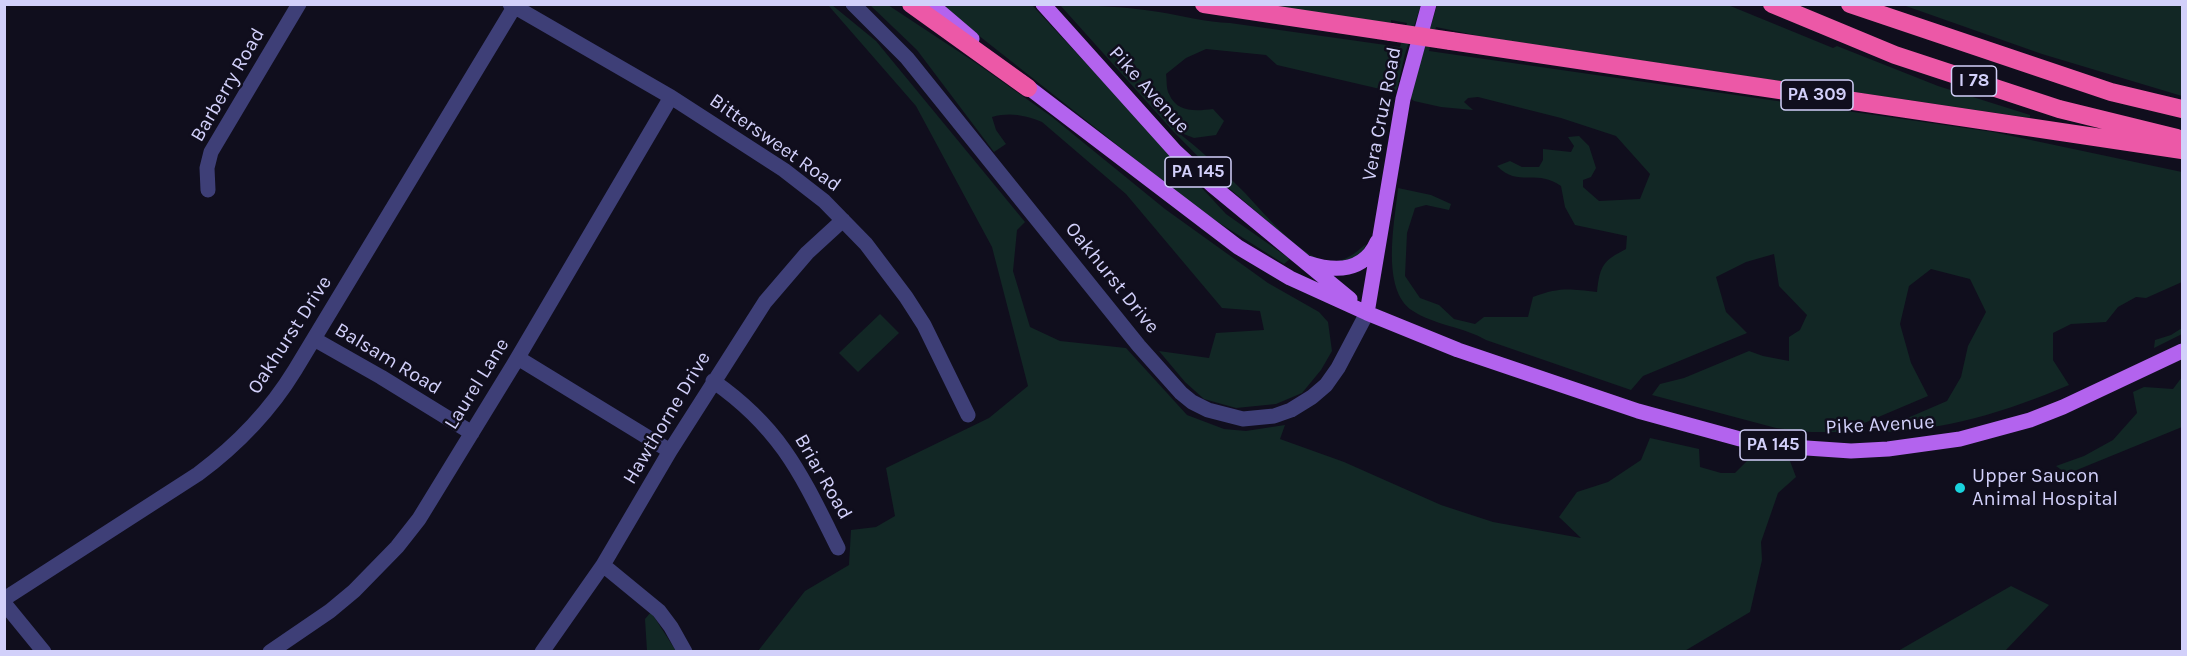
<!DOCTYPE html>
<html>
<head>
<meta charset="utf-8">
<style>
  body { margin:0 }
  #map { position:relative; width:2187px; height:656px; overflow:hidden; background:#100e1d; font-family:Karla,sans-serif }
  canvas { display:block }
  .frame { position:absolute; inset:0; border:6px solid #d2d0fa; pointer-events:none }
</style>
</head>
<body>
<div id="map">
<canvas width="2187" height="656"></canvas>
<div class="frame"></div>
</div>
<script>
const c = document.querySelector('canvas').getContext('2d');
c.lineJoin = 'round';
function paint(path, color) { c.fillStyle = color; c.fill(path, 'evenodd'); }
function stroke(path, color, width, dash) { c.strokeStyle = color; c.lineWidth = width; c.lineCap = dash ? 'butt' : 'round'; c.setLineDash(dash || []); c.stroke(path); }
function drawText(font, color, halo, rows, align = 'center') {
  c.font = font + ' Karla,sans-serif'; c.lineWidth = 5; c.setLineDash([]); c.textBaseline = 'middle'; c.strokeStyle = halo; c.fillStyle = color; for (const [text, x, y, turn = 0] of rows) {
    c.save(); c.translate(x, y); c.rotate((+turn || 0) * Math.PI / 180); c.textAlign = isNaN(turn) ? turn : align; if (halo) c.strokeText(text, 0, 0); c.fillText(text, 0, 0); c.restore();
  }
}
paint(new Path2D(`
  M 828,5 L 832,5 L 876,41 L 1025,222 L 1017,230 L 1013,271 L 1030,327 L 1060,341 L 1126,348 L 1187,415 L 1224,429 L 1246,431 L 1285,425 L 1280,439 L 1344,462 L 1441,505 L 1493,522 L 1581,538 L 1559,517 L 1577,492 L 1608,482 L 1641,460 L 1650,438 L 1699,449 L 1700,467 L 1721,473 L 1735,473 L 1753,455 L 1790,461 L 1796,477 L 1778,493 L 1761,542 L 1762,560 L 1750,612 L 1683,652 L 758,651 L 805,591 L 849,565 L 851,530 L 876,527 L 895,516 L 886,468 L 989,418 L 1028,386 L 992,247 L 916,106 Z
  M 870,5 L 888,5 L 976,63 L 1052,117 L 1165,209 L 1268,283 L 1319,312 L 1328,322 L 1332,351 L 1321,370 L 1302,393 L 1276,404 L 1236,408 L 1204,399 L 1185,382 L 1159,351 L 1209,358 L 1216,333 L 1264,330 L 1260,311 L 1222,308 L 1126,194 L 1042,122 C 1024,115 1010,112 992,117 L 996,130 L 1006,144 L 994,152 L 917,50 Z
  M 940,5 L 1032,5 L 1226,214 L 1290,259 L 1284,264 L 1202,212 Z
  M 1060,5 C 1095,5 1126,7 1159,12 C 1183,16 1206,22 1230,23 L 1400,47 L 1407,23 L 1391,20 L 1391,23 L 1254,5 L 1421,5 L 1405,54 L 1397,89 L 1393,92 L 1277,65 L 1266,55 L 1206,49 L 1186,58 L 1166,74 C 1167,80 1166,89 1169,94 C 1177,113 1196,111 1213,109 L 1224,121 L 1216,135 L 1194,138 L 1176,131 C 1200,149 1224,172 1245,193 C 1264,213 1298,255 1326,261 C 1343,264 1354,254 1366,244 L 1363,251 L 1353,259 L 1343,264 L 1318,260 L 1302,251 L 1230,189 L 1172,130 Z
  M 1437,5 L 1728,5 L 1833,48 L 1837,46 L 1938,86 L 2030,115 L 2030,118 L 1489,38 L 1436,27 L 1429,51 L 1993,132 L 2182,172 L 2182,282 L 2146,298 L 2136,297 L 2118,307 L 2106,322 L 2071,324 L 2053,333 L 2053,360 L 2069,385 C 2008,411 1942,432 1875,432 L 1947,401 L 1961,377 L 1968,346 L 1986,312 L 1970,279 L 1931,269 L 1909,286 L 1900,324 L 1911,363 L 1928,396 L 1843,432 L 1811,432 L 1776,428 L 1652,395 L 1660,384 L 1684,378 L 1749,351 L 1763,356 L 1789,361 L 1789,337 L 1800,330 L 1807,315 L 1779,286 L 1774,254 L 1746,262 L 1716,277 L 1726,312 L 1747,333 L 1643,376 L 1631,390 L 1486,340 C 1464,327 1434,325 1413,311 C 1380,290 1395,221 1398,188 L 1431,195 L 1451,204 L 1449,210 L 1426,205 L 1415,208 L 1407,233 L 1405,276 L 1420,298 L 1439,305 L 1454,319 L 1475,324 L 1484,317 L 1528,317 L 1533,297 C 1560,287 1569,289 1597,292 C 1600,265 1603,261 1626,249 L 1627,236 L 1575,225 L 1565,207 L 1561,186 C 1535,168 1519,188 1497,166 L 1510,161 L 1522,167 L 1539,167 L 1543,160 L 1543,149 L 1571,152 L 1574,146 L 1568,137 L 1579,136 L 1589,146 L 1596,168 L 1591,177 L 1583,180 L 1583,187 L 1599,201 L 1640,199 L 1650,174 L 1616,136 L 1561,118 L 1478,97 L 1468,98 L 1464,102 L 1473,110 L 1441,107 L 1414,101 L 1410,98 Z
  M 1903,5 L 2182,5 L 2182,96 L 2042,54 Z
  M 880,314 L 899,333 L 858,372 L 839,353 Z
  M 2182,328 L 2182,334 L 2154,348 L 2155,340 L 2171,335 Z
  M 2182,377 L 2182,427 L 2067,474 L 2056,466 L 2084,456 L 2113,440 L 2137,413 L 2133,392 L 2144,387 L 2173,389 Z
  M 2011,586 L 2049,605 L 2005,651 L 1898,651 Z
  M 651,612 L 676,651 L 647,651 L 645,619 Z`), '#122725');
stroke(new Path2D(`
  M 510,4 L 671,97 L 784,170 L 824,201 L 866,244 L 906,297 L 924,325 L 968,415
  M 853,4 L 907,58 L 1139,346 L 1181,393 L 1192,402 L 1208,410 L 1243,419 L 1274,416 L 1291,410 L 1312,397 L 1326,385 L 1338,368 L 1367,313
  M 208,190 L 207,168 L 211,152 L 299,4
  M 314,339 L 381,377 L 472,433
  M 518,358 L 670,451
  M 713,381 C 782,429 802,476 838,548
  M 603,565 L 659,611 L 671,627 L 685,652
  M 4,599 L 198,474 C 237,445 270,411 295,370 L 516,4
  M 4,603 L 44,652
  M 270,652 L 330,611 L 354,591 L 397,547 L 419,519 L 514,364 L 671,97
  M 542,652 L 603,565 L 670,451 L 765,302 L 807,253 L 843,220`), '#3e3f77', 15);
stroke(new Path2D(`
  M 931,4 L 972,39
  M 1043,4 L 1175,151 L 1213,186 L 1350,299
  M 1020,81 L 1238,247 L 1290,278 L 1367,313 L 1458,350 L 1638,411 L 1740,439 L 1777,446 L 1851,451 L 1888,449 L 1960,439 L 2030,420 L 2063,407 L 2182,351
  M 1308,263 C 1335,272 1364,272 1377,242
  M 1367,313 L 1403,99 L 1429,4`), '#b363ee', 15);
stroke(new Path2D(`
  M 911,4 L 1028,88
  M 1204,4 L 1391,32
  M 1772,4 L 1895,55 L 2059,109 L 2177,138
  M 1850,4 L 2111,92 L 2182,109
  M 1451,41 L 2182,150`), '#ec58a7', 18);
stroke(new Path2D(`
  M 1391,32 L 1451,41`), '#ec58a7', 18);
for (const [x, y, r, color] of [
  [1960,488,6,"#19d3dd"]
]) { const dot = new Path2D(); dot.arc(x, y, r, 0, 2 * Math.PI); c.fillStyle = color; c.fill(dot); stroke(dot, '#100e1d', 2); }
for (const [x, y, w] of [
  [1974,81,45],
  [1817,95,72],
  [1198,172,66],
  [1773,445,66]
]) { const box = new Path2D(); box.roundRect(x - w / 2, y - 15, w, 30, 4.5); c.fillStyle = '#100e1d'; c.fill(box); stroke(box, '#d2d0fa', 1.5); }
drawText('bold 18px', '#d2d0fa', null, [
  ["I 78",1974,81],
  ["PA 309",1817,95],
  ["PA 145",1198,172],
  ["PA 145",1773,445]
]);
drawText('20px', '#d2d0fa', '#100e1d', [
  ["Barberry Road",228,85,-60],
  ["Pike Avenue",1149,90,48],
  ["Vera Cruz Road",1382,114,-79],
  ["Bittersweet Road",775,143,35],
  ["Oakhurst Drive",1112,278,51],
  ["Oakhurst Drive",290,335,-57],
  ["Balsam Road",388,359,31],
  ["Laurel Lane",477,384,-58],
  ["Hawthorne Drive",667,418,-59],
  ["Pike Avenue",1880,425,-3],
  ["Briar Road",823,477,60]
]);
drawText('20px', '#d2d0fa', '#100e1d', [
  ["Upper Saucon",1972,476],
  ["Animal Hospital",1972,499]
], 'left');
</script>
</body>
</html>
